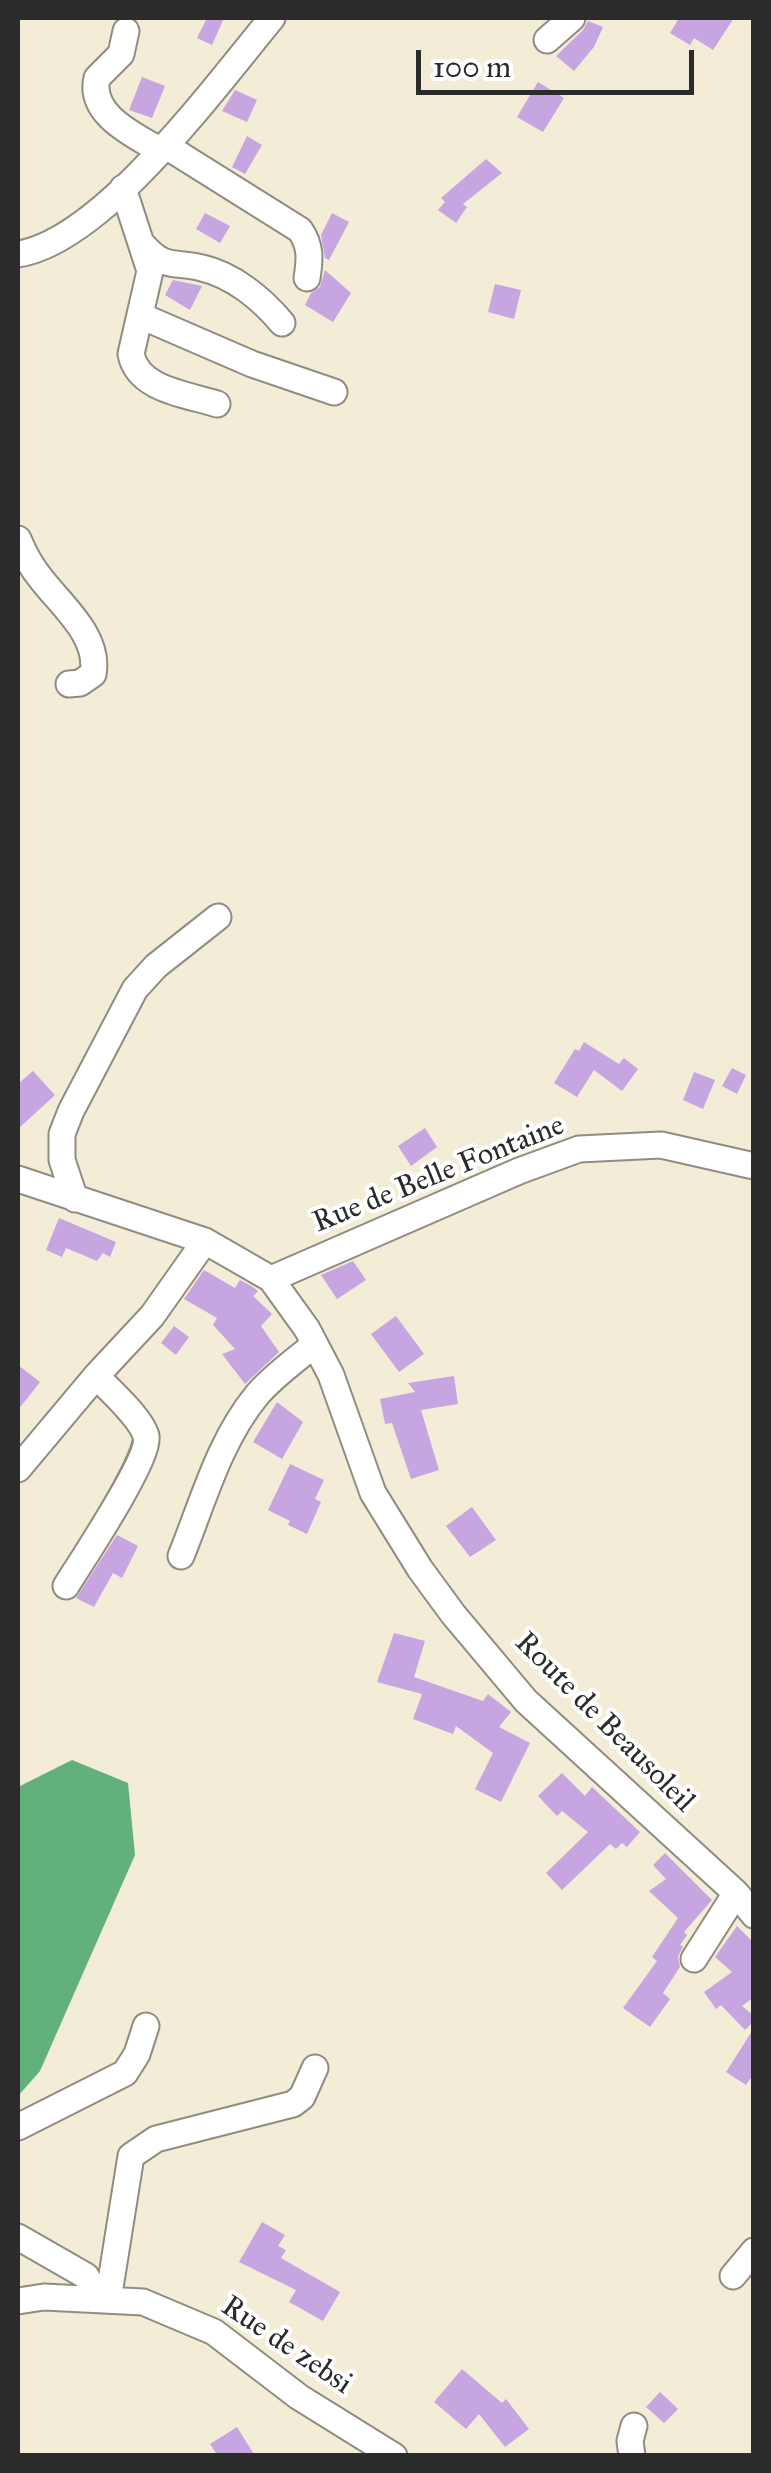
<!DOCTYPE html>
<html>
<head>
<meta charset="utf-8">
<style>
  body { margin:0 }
  #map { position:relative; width:771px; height:2473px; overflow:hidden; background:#f3ecd6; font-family:"IM FELL Great Primer",serif }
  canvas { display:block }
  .frame { position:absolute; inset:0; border:20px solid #2b2b2b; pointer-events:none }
  .scale { position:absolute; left:416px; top:50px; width:278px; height:45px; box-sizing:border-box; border:5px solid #2b2b2b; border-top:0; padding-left:12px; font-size:30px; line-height:35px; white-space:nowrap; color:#2b2b2b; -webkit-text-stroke:8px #fff; paint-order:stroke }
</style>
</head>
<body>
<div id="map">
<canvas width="771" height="2473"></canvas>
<div class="frame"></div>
<div class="scale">100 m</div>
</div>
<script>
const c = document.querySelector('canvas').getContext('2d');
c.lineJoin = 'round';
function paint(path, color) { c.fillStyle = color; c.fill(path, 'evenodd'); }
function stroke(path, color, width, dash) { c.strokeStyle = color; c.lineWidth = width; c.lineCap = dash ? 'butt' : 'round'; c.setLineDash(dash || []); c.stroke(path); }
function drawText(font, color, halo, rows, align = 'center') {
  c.font = font + ' "IM FELL Great Primer",serif'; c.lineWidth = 8; c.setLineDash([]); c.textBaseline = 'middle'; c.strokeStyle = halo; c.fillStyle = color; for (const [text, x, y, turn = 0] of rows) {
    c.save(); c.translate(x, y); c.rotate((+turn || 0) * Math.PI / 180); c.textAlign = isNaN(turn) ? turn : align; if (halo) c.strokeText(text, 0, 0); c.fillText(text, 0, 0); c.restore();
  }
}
paint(new Path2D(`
  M 72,1760 L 128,1783 L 135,1855 L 40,2071 L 18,2096 L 18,1787 Z`), '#62b07a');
paint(new Path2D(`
  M 207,18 L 224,18 L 212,45 L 197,38 Z
  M 679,18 L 734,18 L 713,50 L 694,38 L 690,45 L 670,33 Z
  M 588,21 L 603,27 L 594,47 L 574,71 L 556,56 L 583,30 Z
  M 142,77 L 165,86 L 152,118 L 129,110 Z
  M 538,82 L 564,98 L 543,132 L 517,117 Z
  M 235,90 L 257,100 L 247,122 L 222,111 Z
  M 247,136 L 262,145 L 245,174 L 232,167 Z
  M 486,159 L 502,173 L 463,204 L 467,207 L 456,223 L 438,210 L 445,202 L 441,198 Z
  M 205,213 L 230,226 L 220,243 L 196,229 Z
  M 332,213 L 349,222 L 329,260 L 325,258 L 321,235 Z
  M 325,270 L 351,293 L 333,322 L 305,305 L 311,293 L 320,287 Z
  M 173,280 L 202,286 L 190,310 L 165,295 Z
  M 495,284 L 521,290 L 514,319 L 488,312 Z
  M 584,1042 L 619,1064 L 624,1058 L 638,1069 L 622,1091 L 594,1070 L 577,1097 L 554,1083 L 575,1049 L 579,1051 Z
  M 732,1068 L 746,1075 L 737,1094 L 722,1086 Z
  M 33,1071 L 55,1095 L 18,1129 L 18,1084 Z
  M 694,1072 L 715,1080 L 703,1109 L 683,1100 Z
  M 425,1128 L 437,1147 L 411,1166 L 398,1146 Z
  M 59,1218 L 116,1242 L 110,1257 L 103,1253 L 97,1261 L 66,1248 L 62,1257 L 46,1250 Z
  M 353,1261 L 366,1280 L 337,1299 L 321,1275 Z
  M 204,1270 L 235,1288 L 240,1280 L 253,1287 L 258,1291 L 253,1296 L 272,1314 L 261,1326 L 279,1352 L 245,1384 L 222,1354 L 235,1349 L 213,1325 L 217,1318 L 184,1299 Z
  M 396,1316 L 424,1354 L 399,1372 L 371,1334 Z
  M 174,1326 L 189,1337 L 176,1355 L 161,1343 Z
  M 18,1365 L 40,1382 L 18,1410 Z
  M 454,1376 L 458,1404 L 421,1410 L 439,1470 L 411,1479 L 392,1423 L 385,1424 L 380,1399 L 415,1392 L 408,1383 Z
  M 277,1402 L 303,1422 L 282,1459 L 253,1442 Z
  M 290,1464 L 324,1480 L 315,1499 L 321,1502 L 307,1534 L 288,1525 L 290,1521 L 268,1510 Z
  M 472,1507 L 496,1540 L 470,1557 L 446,1526 Z
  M 117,1535 L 138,1546 L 122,1578 L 113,1573 L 94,1607 L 76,1598 Z
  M 394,1633 L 425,1641 L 414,1677 L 483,1701 L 488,1694 L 511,1712 L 499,1727 L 530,1743 L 501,1802 L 475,1789 L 493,1753 L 456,1726 L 453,1734 L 413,1719 L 422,1694 L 377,1682 Z
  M 562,1773 L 585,1796 L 592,1787 L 640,1832 L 627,1847 L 622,1843 L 616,1849 L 610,1844 L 562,1890 L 546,1873 L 588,1832 L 562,1811 L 557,1816 L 538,1796 Z
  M 665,1853 L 712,1900 L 684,1932 L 687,1935 L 680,1945 L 683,1946 L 678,1957 L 680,1967 L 663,1993 L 670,1999 L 650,2027 L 623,2008 L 657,1961 L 652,1957 L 678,1918 L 649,1891 L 666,1879 L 653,1865 Z
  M 737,1926 L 754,1943 L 754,1997 L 742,2006 L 754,2016 L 754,2021 L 745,2030 L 721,2005 L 716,2009 L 704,1992 L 732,1972 L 715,1957 Z
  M 754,2028 L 754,2073 L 746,2085 L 726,2072 Z
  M 262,2222 L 285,2235 L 278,2246 L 286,2250 L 281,2258 L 340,2292 L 323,2321 L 289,2302 L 296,2290 L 239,2262 Z
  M 462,2369 L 502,2403 L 506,2399 L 529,2429 L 505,2447 L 479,2414 L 466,2429 L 434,2402 Z
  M 660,2392 L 678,2409 L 664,2423 L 646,2407 Z
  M 237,2427 L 255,2456 L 218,2456 L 210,2444 Z`), '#c6a5e1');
const minor = new Path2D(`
  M 126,31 L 121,54 L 97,78 C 88,115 136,136 161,151
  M 547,40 L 572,18
  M 166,146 L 300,230 C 311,246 310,259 307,278
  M 123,188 L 150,271 L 131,354 C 138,390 186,394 217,404
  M 144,246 C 165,270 175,261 202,268 C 233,275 262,299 282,323
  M 18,254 C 103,241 217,84 272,18
  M 141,316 L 252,364 L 334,392
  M 18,539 C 24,554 32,568 42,580 C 63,607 100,637 93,674 L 80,683 L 69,684
  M 18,1179 L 205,1241 L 271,1279 L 307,1329 L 331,1375 L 373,1493 L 420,1569 L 453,1614 L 526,1701 L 736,1893 L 754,1915
  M 75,1199 L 62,1160 L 62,1134 L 71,1111 L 135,989 L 156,966 L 218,917
  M 271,1279 L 519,1171 L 579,1149 L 661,1145 L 754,1166
  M 18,1469 L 96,1376 L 152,1316 L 205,1241
  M 181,1556 C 203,1502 219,1441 257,1395 C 273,1376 296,1360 315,1344
  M 66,1586 C 81,1562 151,1457 146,1436 C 141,1418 109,1389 96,1376
  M 694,1959 L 736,1893
  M 18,2127 L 125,2073 L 137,2054 L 146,2026
  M 18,2237 L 86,2276 L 100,2300
  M 733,2276 L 754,2251
  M 108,2300 L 131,2156 L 156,2139 L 293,2104 L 302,2097 L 315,2068
  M 18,2301 L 44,2297 L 143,2302 L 214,2332 L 299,2397 L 394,2456
  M 632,2456 L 630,2441 L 634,2426`);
stroke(minor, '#8f8c80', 29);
stroke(minor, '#fff', 25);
drawText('30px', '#2b2b2b', '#fff', [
  ["Rue de Belle Fontaine",439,1175,-22],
  ["Route de Beausoleil",604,1723,45],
  ["Rue de zebsi",286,2346,34]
]);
</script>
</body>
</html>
